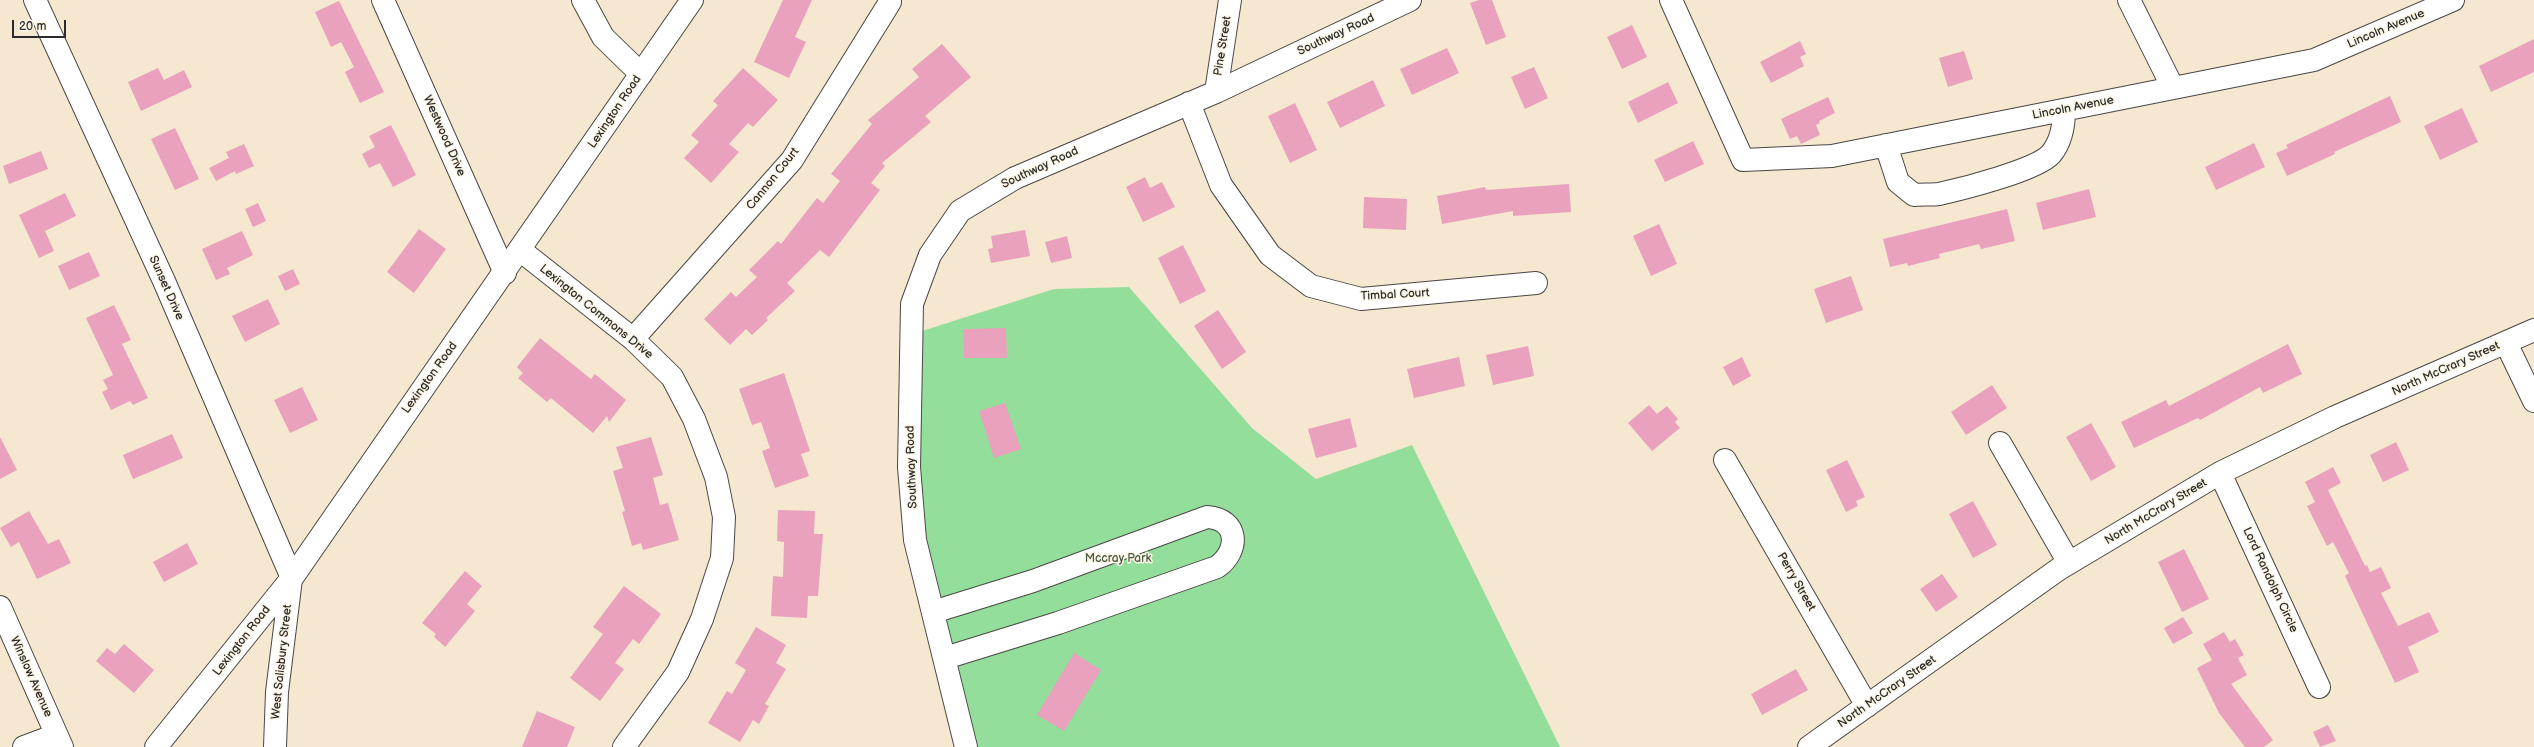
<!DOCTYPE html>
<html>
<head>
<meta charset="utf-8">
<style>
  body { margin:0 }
  #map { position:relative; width:2534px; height:747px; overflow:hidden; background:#f6e8d0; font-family:"Balsamiq Sans",sans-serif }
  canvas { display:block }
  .scale { position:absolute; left:12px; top:20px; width:54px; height:18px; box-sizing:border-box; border:2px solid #2b2b2b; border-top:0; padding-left:5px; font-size:12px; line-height:14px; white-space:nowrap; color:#2b2b2b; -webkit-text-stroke:3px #fcf5e5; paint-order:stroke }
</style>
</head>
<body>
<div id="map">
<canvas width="2534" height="747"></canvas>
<div class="scale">20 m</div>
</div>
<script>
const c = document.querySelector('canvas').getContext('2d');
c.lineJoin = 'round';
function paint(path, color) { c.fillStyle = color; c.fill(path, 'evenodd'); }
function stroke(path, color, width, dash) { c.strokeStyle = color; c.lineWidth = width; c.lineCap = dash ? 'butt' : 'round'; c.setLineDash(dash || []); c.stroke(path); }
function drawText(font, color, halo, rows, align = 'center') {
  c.font = font + ' "Balsamiq Sans",sans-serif'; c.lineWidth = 3; c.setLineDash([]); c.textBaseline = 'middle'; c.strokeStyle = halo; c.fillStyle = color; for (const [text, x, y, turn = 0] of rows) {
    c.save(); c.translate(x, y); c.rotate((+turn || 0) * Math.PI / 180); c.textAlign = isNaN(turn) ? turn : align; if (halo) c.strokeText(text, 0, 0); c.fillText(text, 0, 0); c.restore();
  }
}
paint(new Path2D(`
  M 1129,287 L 1252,428 L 1316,479 L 1412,445 L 1560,747 L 971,747 L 920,543 L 919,332 L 1054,289 Z`), '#93de9a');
paint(new Path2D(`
  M 783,0 L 812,0 L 795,37 L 806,42 L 789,78 L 754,62 Z
  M 1479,0 L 1492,0 L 1506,37 L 1486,45 L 1470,3 Z
  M 339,1 L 384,92 L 360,103 L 345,72 L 354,67 L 341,42 L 331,47 L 315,12 Z
  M 1632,25 L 1647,57 L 1622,69 L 1607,37 Z
  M 2534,39 L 2534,72 L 2491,92 L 2479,66 Z
  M 1800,41 L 1806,54 L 1800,57 L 1804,66 L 1771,83 L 1760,62 Z
  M 942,44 L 971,77 L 925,116 L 931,122 L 882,163 L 885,166 L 871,183 L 880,190 L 829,257 L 820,250 L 787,283 L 795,291 L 766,318 L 768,320 L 752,335 L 746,329 L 730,345 L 704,319 L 731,292 L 736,297 L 757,277 L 749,270 L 778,241 L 781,244 L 817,198 L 823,203 L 840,181 L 831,174 L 872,124 L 868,120 L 919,77 L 912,69 Z
  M 1447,48 L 1459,73 L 1412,95 L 1400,69 Z
  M 1964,51 L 1973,79 L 1948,87 L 1939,58 Z
  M 1534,67 L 1548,98 L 1525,109 L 1511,77 Z
  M 158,68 L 164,80 L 184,70 L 192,87 L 141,111 L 128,82 Z
  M 743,68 L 778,100 L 753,127 L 748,123 L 729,144 L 739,152 L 711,183 L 684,158 L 699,142 L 691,135 L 718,105 L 713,101 Z
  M 1373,80 L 1385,106 L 1340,128 L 1327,102 Z
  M 1668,82 L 1678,103 L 1638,123 L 1628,102 Z
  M 2390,96 L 2401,122 L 2334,152 L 2335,154 L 2287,176 L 2276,153 L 2288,148 L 2286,145 Z
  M 1828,97 L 1835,113 L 1819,121 L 1820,123 L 1816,125 L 1820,135 L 1801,144 L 1797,136 L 1790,139 L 1781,119 Z
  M 1295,103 L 1317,150 L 1290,163 L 1268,116 Z
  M 2462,108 L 2478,142 L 2440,160 L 2424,126 Z
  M 391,125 L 416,175 L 393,187 L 380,163 L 369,168 L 362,154 L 375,147 L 369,136 Z
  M 175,128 L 199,179 L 175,190 L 151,139 Z
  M 1693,141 L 1704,164 L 1665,182 L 1654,160 Z
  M 2254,143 L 2265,167 L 2216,190 L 2205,167 Z
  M 244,144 L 254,166 L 236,174 L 235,171 L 216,181 L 209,168 L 229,158 L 226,152 Z
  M 41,151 L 48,169 L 9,184 L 3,166 Z
  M 1145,177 L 1150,188 L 1162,182 L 1175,207 L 1143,222 L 1126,187 Z
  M 1569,184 L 1571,212 L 1513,216 L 1513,211 L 1442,224 L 1437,196 L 1485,187 L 1486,190 Z
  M 2089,189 L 2096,217 L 2043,230 L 2036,203 Z
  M 65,193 L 76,216 L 45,231 L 54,251 L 39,258 L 19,215 Z
  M 1364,197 L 1407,199 L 1406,230 L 1363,228 Z
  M 258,203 L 266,221 L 253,227 L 245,209 Z
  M 2007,209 L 2015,241 L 1981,249 L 1979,244 L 1939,254 L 1940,258 L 1908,266 L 1907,263 L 1890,267 L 1883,239 Z
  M 1659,224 L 1677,264 L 1651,276 L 1633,236 Z
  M 419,229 L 446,249 L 414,293 L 387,272 Z
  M 1025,230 L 1030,256 L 991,263 L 988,249 L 993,248 L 991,236 Z
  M 242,231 L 253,255 L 227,268 L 230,274 L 216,280 L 202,249 Z
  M 1067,236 L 1072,258 L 1051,263 L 1045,242 Z
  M 1183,245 L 1206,291 L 1180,304 L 1158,258 Z
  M 89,252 L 100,276 L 69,290 L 58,266 Z
  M 293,269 L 300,284 L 285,291 L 278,276 Z
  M 1851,276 L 1863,310 L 1826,323 L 1814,289 Z
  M 268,299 L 280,324 L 245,342 L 232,316 Z
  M 114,305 L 131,340 L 122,344 L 148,398 L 133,405 L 130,401 L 111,410 L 102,392 L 108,389 L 103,380 L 113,375 L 86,318 Z
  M 1218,310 L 1246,352 L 1222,369 L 1194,326 Z
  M 1006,328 L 1007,358 L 964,358 L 963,329 Z
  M 540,338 L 591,379 L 595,374 L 626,400 L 609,422 L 607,416 L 593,433 L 551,398 L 547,402 L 518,378 L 523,373 L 517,367 Z
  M 2288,344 L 2302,374 L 2263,393 L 2260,387 L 2200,420 L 2198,418 L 2134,448 L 2121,422 L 2166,400 L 2169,406 Z
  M 1528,346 L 1534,376 L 1493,385 L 1486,355 Z
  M 1459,357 L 1465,386 L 1414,398 L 1407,369 Z
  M 1742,357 L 1751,376 L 1733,386 L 1723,367 Z
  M 784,373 L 810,451 L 801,454 L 809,476 L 775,488 L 762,451 L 770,448 L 761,422 L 752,425 L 739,389 Z
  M 1992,385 L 2007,408 L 1966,435 L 1951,412 Z
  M 302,387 L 318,420 L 290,433 L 274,400 Z
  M 1005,403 L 1021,449 L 994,458 L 979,411 Z
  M 1649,405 L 1657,414 L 1667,406 L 1678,419 L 1675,422 L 1680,428 L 1652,451 L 1628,423 Z
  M 1350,418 L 1357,447 L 1316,458 L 1308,429 Z
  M 2091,423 L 2116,467 L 2091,481 L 2066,437 Z
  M 172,434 L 183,458 L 133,479 L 123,455 Z
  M 0,437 L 17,470 L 0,479 Z
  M 651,437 L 663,475 L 653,478 L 660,505 L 668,503 L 679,540 L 643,550 L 641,543 L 632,546 L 622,512 L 625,511 L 613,471 L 623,468 L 616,447 Z
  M 2396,442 L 2409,470 L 2383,482 L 2370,455 Z
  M 1847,460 L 1865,497 L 1856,501 L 1858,506 L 1846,512 L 1826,470 Z
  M 2333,467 L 2341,483 L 2328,490 L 2365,566 L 2367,565 L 2370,572 L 2381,567 L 2391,588 L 2381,593 L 2398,626 L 2429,612 L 2439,632 L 2408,647 L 2419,672 L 2395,683 L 2345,576 L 2349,573 L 2333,542 L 2327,546 L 2307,506 L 2315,502 L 2305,482 Z
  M 1973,501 L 1997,545 L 1973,558 L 1949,514 Z
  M 778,510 L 815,511 L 814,534 L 823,534 L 818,596 L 808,596 L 807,618 L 771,616 L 773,576 L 783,577 L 784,542 L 777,541 Z
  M 29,511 L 48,544 L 59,539 L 71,563 L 37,579 L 19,542 L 11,547 L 0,528 Z
  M 187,543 L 198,564 L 164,582 L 153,562 Z
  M 2184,549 L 2209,599 L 2182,612 L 2158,562 Z
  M 465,571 L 482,586 L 467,604 L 475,611 L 445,647 L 434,637 L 436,634 L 422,623 Z
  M 1942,574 L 1958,597 L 1936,612 L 1920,589 Z
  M 624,586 L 661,614 L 639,644 L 633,639 L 615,663 L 624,669 L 600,701 L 570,678 L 603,634 L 593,627 Z
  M 2183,617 L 2193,633 L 2173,644 L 2164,628 Z
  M 756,627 L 786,645 L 776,663 L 786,669 L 765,704 L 769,706 L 759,724 L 753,720 L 740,742 L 708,723 L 727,691 L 732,694 L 746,670 L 735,663 Z
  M 2224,632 L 2230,642 L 2235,639 L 2244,655 L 2238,658 L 2247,675 L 2231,684 L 2273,740 L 2264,747 L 2245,747 L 2219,713 L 2197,668 L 2212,660 L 2203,644 Z
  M 124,644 L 154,670 L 134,693 L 96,661 L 107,648 L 115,654 Z
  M 1074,653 L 1101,670 L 1064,731 L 1037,715 Z
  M 1796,669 L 1808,690 L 1762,715 L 1751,694 Z
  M 537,711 L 575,727 L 567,747 L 522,747 Z
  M 2328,725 L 2336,741 L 2320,747 L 2313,732 Z`), '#e9a1bd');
const minor = new Path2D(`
  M 35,0 L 164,281 L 292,578
  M 383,0 L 505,273
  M 583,0 L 603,37 L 641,74
  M 1671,0 L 1743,160 L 1832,156 L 2314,60 L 2453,0
  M 2129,0 L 2173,88
  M 1216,92 L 1230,0
  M 1189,103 L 1221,185 L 1270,255 L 1311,286 L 1361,299 L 1536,283
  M 1886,145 L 1898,182 L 1914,195 C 1922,194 1931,195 1939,194 C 1962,189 2037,170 2051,154 C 2061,142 2064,124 2064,110
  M 520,250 L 633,339 L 672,377 L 694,419 L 716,477 L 724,517 L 722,558 L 702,619 L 678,672 L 624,747
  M 633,339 L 792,160 L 890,2
  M 2506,343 L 2534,401
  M 2000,443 L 2069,563
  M 1725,460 L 1867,706
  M 2220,473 L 2319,687
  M 0,607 L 62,747
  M 933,612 L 1033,581 L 1207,517 C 1239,519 1240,551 1217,567 L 1058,623 L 945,658
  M 24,747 L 56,735
  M 966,747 L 915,540 L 909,467 L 912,304 L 930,255 L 960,211 L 1015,178 L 1216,92 L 1410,0
  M 1809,747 L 2059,569 L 2220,473 L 2335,417 L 2534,330`);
const major = new Path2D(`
  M 156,747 L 292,578 L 692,0
  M 275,747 L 277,692 L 291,579`);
stroke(minor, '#494744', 24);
stroke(major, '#494744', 24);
stroke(minor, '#fff', 22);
stroke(major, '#fff', 22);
drawText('12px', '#2b2b2b', '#fcf5e5', [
  ["Lincoln Avenue",2386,29,-23],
  ["Southway Road",1336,35,-25],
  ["Pine Street",1223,46,-81],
  ["Lincoln Avenue",2073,108,-11],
  ["Lexington Road",615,112,-56],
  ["Westwood Drive",444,136,66],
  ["Southway Road",1040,168,-25],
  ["Cannon Court",773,179,-51],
  ["Sunset Drive",166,288,66],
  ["Timbal Court",1395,295,-3],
  ["Lexington Commons Drive",596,312,39],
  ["North McCrary Street",2446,369,-24],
  ["Lexington Road",430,378,-54],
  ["Southway Road",912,467,-92],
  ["North McCrary Street",2156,512,-31],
  ["Lord Randolph Circle",2270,580,65],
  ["Perry Street",1796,582,60],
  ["Lexington Road",242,641,-52],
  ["West Salisbury Street",282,662,-84],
  ["Winslow Avenue",31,677,66],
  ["North McCrary Street",1887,692,-35]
]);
drawText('12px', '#455847', '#fcf5e5', [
  ["Mccray Park",1118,559]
]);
</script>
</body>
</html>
